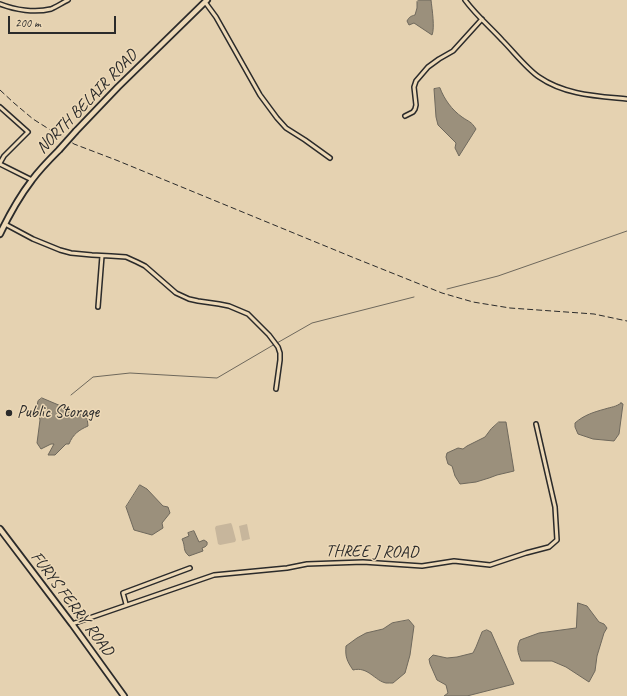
<!DOCTYPE html>
<html>
<head>
<meta charset="utf-8">
<style>
  body { margin:0 }
  #map { position:relative; width:627px; height:696px; overflow:hidden; background:#e5d2b1; font-family:Caveat,sans-serif }
  canvas { display:block }
  .scale { position:absolute; left:8px; top:16px; width:108px; height:18px; box-sizing:border-box; border:2px solid #2b2b2b; border-top:0; padding-left:5px; font-size:12px; line-height:14px; white-space:nowrap; color:#2b2b2b; -webkit-text-stroke:3px #edd9b7; paint-order:stroke }
</style>
</head>
<body>
<div id="map">
<canvas width="627" height="696"></canvas>
<div class="scale">200 m</div>
</div>
<script>
const c = document.querySelector('canvas').getContext('2d');
c.lineJoin = 'round';
function paint(path, color) { c.fillStyle = color; c.fill(path, 'evenodd'); }
function stroke(path, color, width, dash) { c.strokeStyle = color; c.lineWidth = width; c.lineCap = dash ? 'butt' : 'round'; c.setLineDash(dash || []); c.stroke(path); }
function drawText(font, color, halo, rows, align = 'center') {
  c.font = font + ' Caveat,sans-serif'; c.lineWidth = 3; c.setLineDash([]); c.textBaseline = 'middle'; c.strokeStyle = halo; c.fillStyle = color; for (const [text, x, y, turn = 0] of rows) {
    c.save(); c.translate(x, y); c.rotate((+turn || 0) * Math.PI / 180); c.textAlign = isNaN(turn) ? turn : align; if (halo) c.strokeText(text, 0, 0); c.fillText(text, 0, 0); c.restore();
  }
}
paint(new Path2D(`
  M 231,523 L 232,525 L 236,540 L 235,542 L 220,545 L 218,544 L 215,528 L 216,526 Z
  M 247,524 L 250,539 L 242,541 L 239,526 Z`), '#c7b69c');
const water = new Path2D(`
  M 419,0 L 431,0 C 432,9 435,28 432,35 L 414,23 L 409,25 L 407,21 C 409,17 411,16 415,15 L 417,8 L 417,2 Z
  M 440,88 C 444,99 452,110 462,117 C 469,122 471,121 476,129 L 459,156 L 455,148 L 456,143 L 438,125 L 436,117 L 434,89 Z
  M 42,398 L 87,417 L 88,426 C 79,430 73,434 69,444 L 66,444 L 55,455 L 48,455 L 54,444 L 51,444 L 41,449 L 37,443 L 40,420 L 37,406 L 38,401 Z
  M 621,403 L 623,404 L 619,434 L 614,441 L 593,439 L 578,434 L 575,427 L 575,423 C 584,415 594,412 605,409 C 611,407 616,407 621,403 Z
  M 499,422 L 506,422 L 514,471 L 497,475 L 489,478 L 476,482 L 460,484 L 455,476 L 452,466 L 448,464 L 446,457 L 447,453 L 458,448 L 463,449 L 467,446 L 485,437 L 491,429 Z
  M 140,485 L 147,489 L 163,506 L 168,507 L 170,513 L 162,523 L 163,528 L 152,535 L 134,530 L 126,507 Z
  M 194,531 L 199,542 L 204,540 L 207,542 C 208,546 205,547 202,548 L 203,551 L 189,556 C 182,550 186,547 182,539 L 189,536 L 188,533 Z
  M 578,603 L 587,606 L 599,622 L 604,624 L 607,628 L 604,633 L 597,656 L 595,671 L 589,682 L 566,667 L 552,661 L 521,661 C 518,652 516,649 520,640 L 539,633 L 576,628 Z
  M 409,620 L 414,626 L 410,655 L 405,673 L 393,683 C 391,683 388,683 386,683 C 375,681 368,666 353,670 C 347,661 345,657 346,646 L 357,638 L 366,633 L 383,629 L 392,623 Z
  M 487,630 L 491,632 L 514,684 L 467,696 L 444,696 L 448,693 L 446,685 L 437,680 L 430,664 L 429,659 L 433,655 L 447,658 L 457,657 L 473,653 L 476,647 L 482,632 Z`);
paint(water, '#9b907c');
stroke(water, '#6e685c', 1);
stroke(new Path2D(`
  M 447,289 L 498,276 L 627,231
  M 277,343 L 312,323 L 414,297
  M 71,395 L 93,377 L 130,373 L 217,378 L 275,344`), '#6e685c', 1);
const street = new Path2D(`
  M 465,0 C 476,15 490,27 502,40 C 513,51 527,69 539,77 C 565,95 597,96 627,99
  M 205,2 L 216,17 L 260,95 L 277,118 L 286,128 L 305,140 L 330,158
  M 0,4 C 15,10 35,13 51,9 C 56,7 62,3 68,0
  M 0,107 L 28,132 L 4,156 L 0,163
  M 405,116 L 413,112 L 415,109 L 416,105 L 414,87 L 416,81 L 428,67 L 439,59 L 453,51 L 482,19
  M 0,164 L 32,180
  M 5,224 L 33,239 L 60,250 L 71,253 L 92,255 L 111,256 L 126,257 L 137,262 L 145,266 L 176,293 L 189,299 L 198,301 L 219,304 L 229,306 L 248,314 L 269,335 L 278,347 L 280,353 L 280,360 L 276,389
  M 98,307 L 102,256
  M 126,604 L 123,593 L 190,568
  M 72,624 L 214,575 L 287,568 L 307,564 L 363,562 L 422,566 L 454,561 L 490,565 L 526,553 L 549,547 L 557,540 L 555,507 L 536,424`);
const secondary = new Path2D(`
  M 76,131 L 118,87 L 207,0
  M 0,234 C 9,215 19,197 32,180 C 40,169 50,159 59,150
  M 0,529 L 72,624 L 124,696`);
stroke(street, '#2b2b2b', 6);
stroke(secondary, '#2b2b2b', 8);
stroke(street, '#edd9b7', 3);
stroke(secondary, '#edd9b7', 4.5);
stroke(new Path2D(`
  M 0,90 L 14,103 L 33,119 L 52,131 L 65,138 L 74,144 L 116,160 L 352,257 L 442,293 L 473,302 L 510,308 L 594,314 L 627,321`), '#2b2b2b', 1, [6, 3]);
const secondaryBridge = new Path2D(`
  M 59,150 L 76,131`);
stroke(secondaryBridge, '#2b2b2b', 8, []);
stroke(secondaryBridge, '#edd9b7', 4.5);
for (const [x, y, r, color] of [
  [9,413,4,"#2b2b2b"]
]) { const dot = new Path2D(); dot.arc(x, y, r, 0, 2 * Math.PI); c.fillStyle = color; c.fill(dot); stroke(dot, '#edd9b7', 1.5); }
drawText('17px', '#2b2b2b', '#edd9b7', [
  ["NORTH BELAIR ROAD",87,102,-46],
  ["THREE J ROAD",372,552,1],
  ["FURYS FERRY ROAD",72,604,53]
]);
drawText('17px', '#2b2b2b', '#edd9b7', [
  ["Public Storage",17,413]
], 'left');
</script>
</body>
</html>
